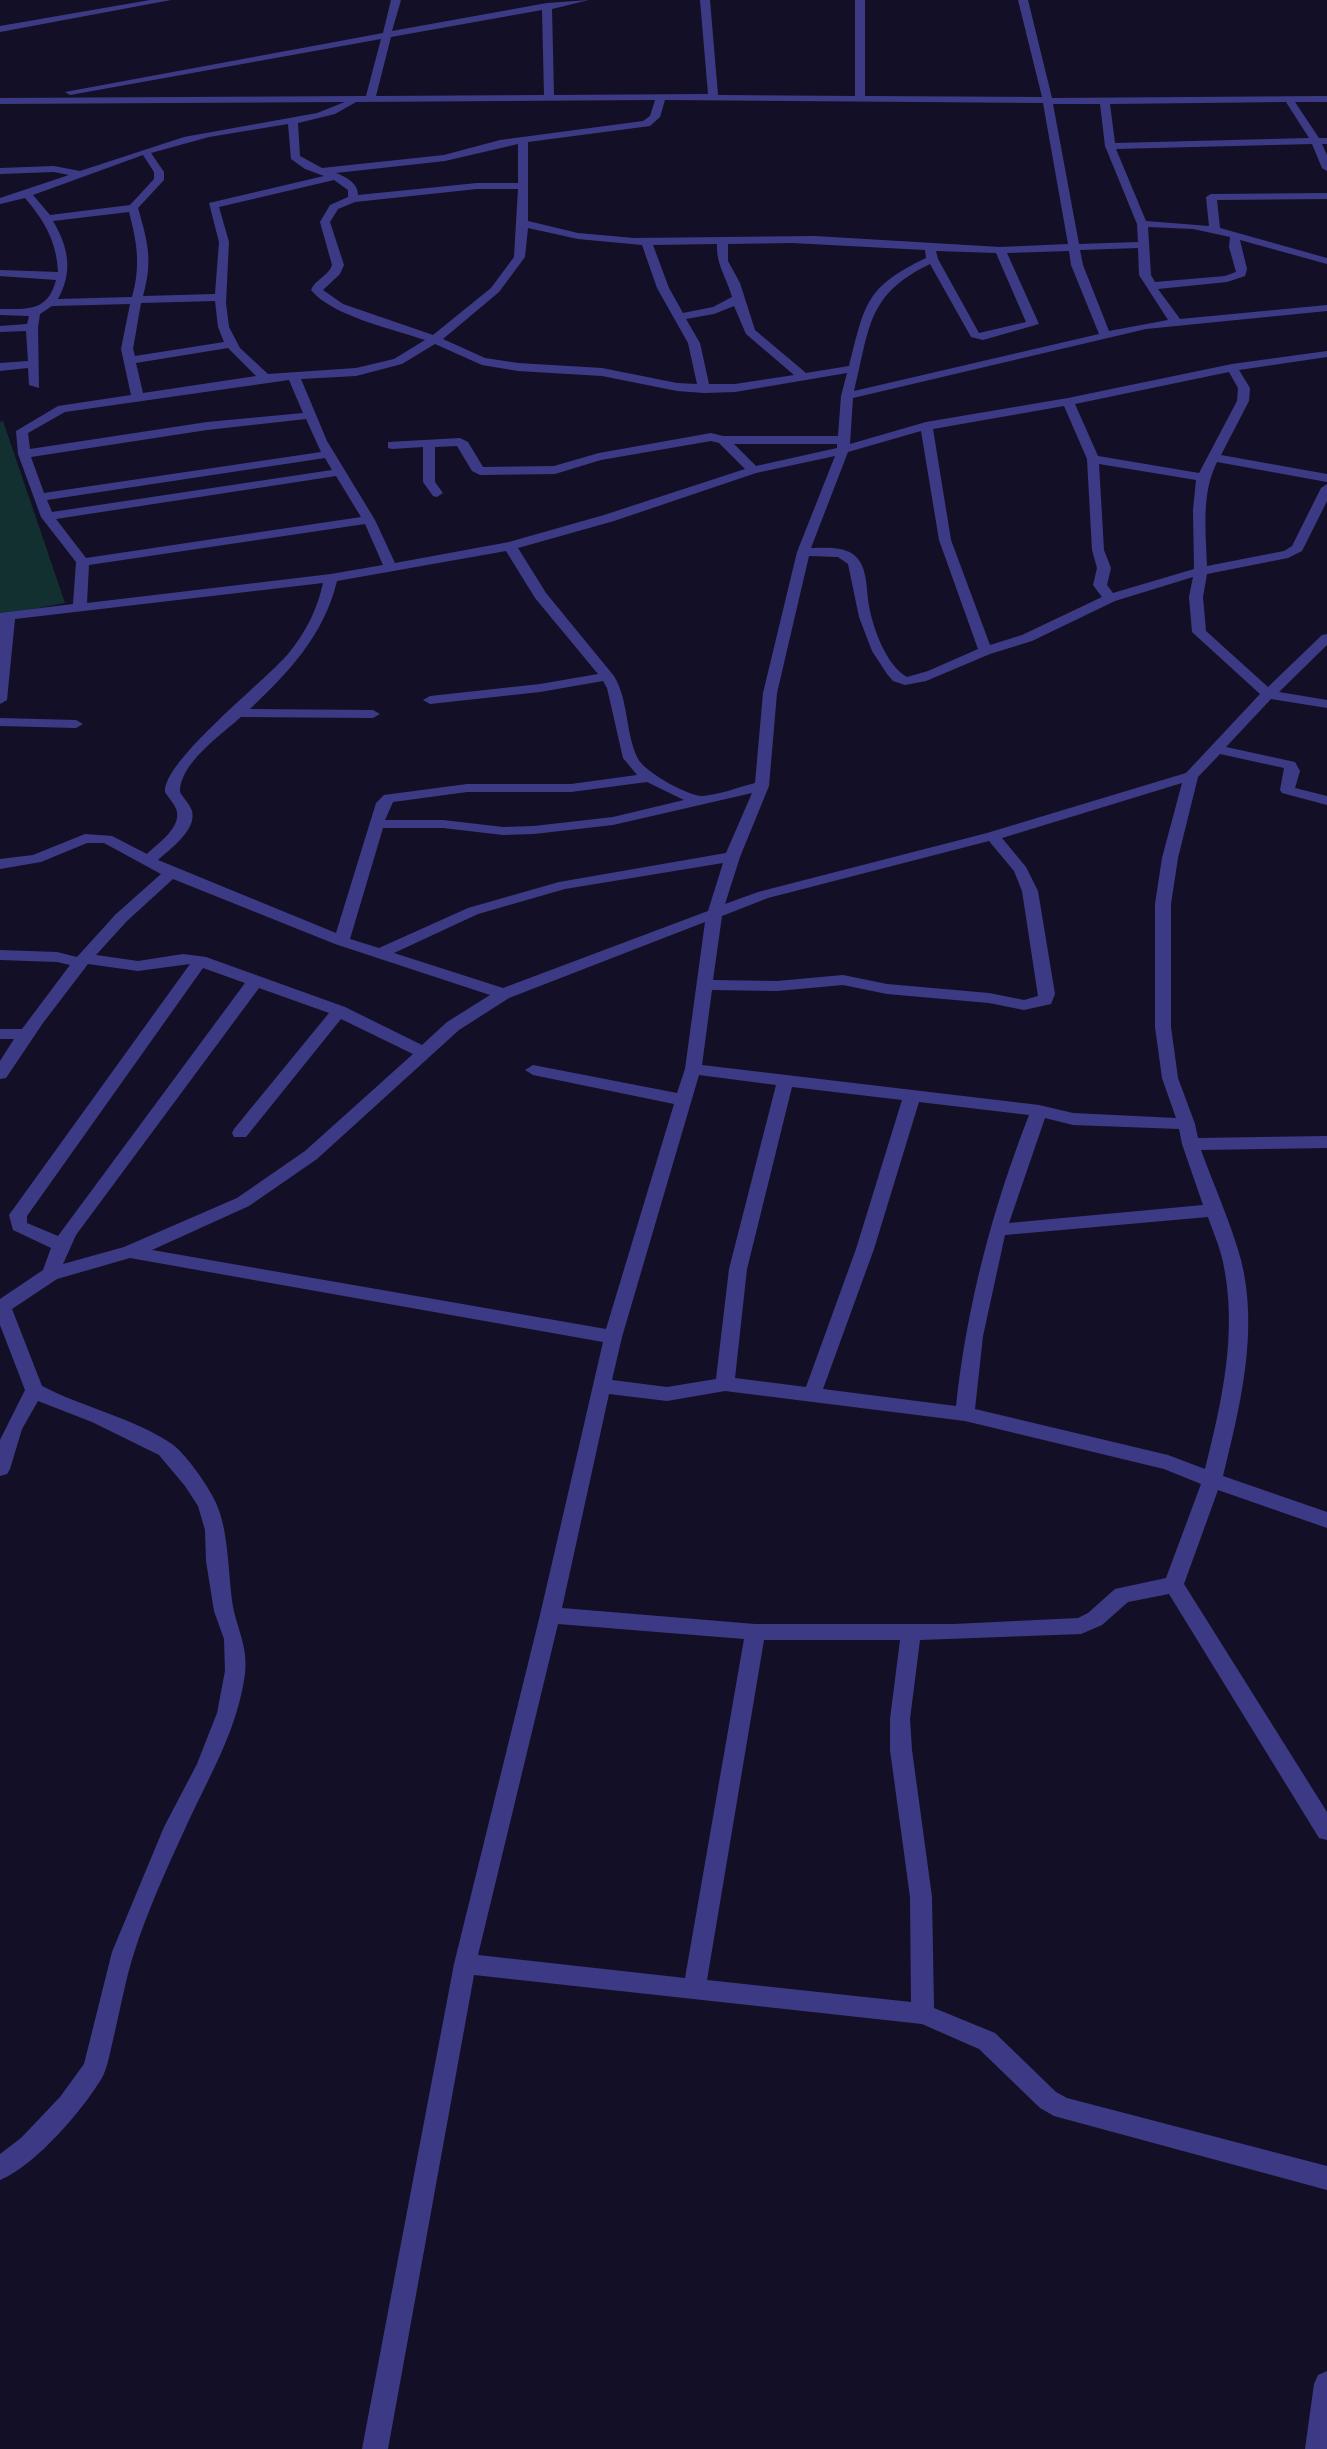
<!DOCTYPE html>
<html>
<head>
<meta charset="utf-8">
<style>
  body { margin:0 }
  canvas { display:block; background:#130f26 }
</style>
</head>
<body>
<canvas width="1327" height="2449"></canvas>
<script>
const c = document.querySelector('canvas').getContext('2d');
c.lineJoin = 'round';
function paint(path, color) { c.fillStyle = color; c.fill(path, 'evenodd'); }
paint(new Path2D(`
  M 3,421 L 65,603 L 0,615 L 0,422 Z`), '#12302f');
paint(new Path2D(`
  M 150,0 L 171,0 L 0,32 L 0,26 Z
  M 391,0 L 401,0 L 392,31 L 547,3 L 589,0 L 552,9 L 554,95 L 708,94 L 700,0 L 710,0 L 718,95 L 855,96 L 855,0 L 865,0 L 865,96 L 1042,97 L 1018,0 L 1028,0 L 1052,98 L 1327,96 L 1327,102 L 1295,102 L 1319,138 L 1327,138 L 1327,144 L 1322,144 L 1327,155 L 1327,171 L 1322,168 L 1312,144 L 1116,149 L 1146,221 L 1209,226 L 1206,197 L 1211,194 L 1327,193 L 1327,199 L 1217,200 L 1220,228 L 1327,258 L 1327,264 L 1240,240 L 1247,269 L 1245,276 L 1227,282 L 1158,289 L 1180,319 L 1327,305 L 1327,311 L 1146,329 L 853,398 L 850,444 L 926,422 L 1068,398 L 1232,364 L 1327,351 L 1327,357 L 1239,370 L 1250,388 L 1249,401 L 1221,455 L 1327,474 L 1327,482 L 1217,462 C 1201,494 1206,531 1207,566 L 1284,551 L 1292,546 L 1321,488 L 1327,484 L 1327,501 L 1302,551 L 1288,558 L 1207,574 L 1203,597 L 1206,631 L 1268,687 L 1322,635 L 1327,634 L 1327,645 L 1279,692 L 1327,700 L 1327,708 L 1271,699 L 1226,747 L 1295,762 L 1300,771 L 1295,788 L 1327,796 L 1327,805 L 1282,793 L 1280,790 L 1284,768 L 1220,754 L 1198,777 L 1178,858 L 1171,904 L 1171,1027 L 1178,1078 L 1195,1124 L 1198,1138 L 1327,1136 L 1327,1148 L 1201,1150 C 1214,1186 1231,1223 1241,1260 C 1259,1331 1240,1407 1223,1476 L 1327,1512 L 1327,1528 L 1218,1490 L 1184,1584 L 1327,1812 L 1327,1840 L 1319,1838 L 1169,1594 L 1128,1602 L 1102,1625 L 1081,1634 L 920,1640 L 910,1719 L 912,1750 L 932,1897 L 934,2008 L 995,2033 L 1056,2092 L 1067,2098 L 1327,2166 L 1327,2190 L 1054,2116 L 1040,2108 L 979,2049 L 922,2024 L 474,1975 L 388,2449 L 362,2449 L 454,1964 L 540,1615 L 603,1342 L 130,1258 L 57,1279 L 12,1309 L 42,1386 C 82,1407 134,1418 172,1444 C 186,1454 209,1487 216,1503 C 229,1531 228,1575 233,1607 C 238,1631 248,1647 245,1674 C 237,1732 208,1778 184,1831 C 166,1870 147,1912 134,1953 C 125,1981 120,2011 113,2040 C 110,2052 108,2065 103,2076 C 84,2109 35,2166 0,2180 L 0,2154 L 21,2138 L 60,2097 L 84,2064 L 112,1952 L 164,1827 L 197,1764 L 217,1713 L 225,1671 L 224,1639 L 214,1611 L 206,1561 L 205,1530 L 198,1506 L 185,1486 L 159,1455 L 92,1422 L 38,1401 L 22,1429 L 10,1469 L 7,1474 L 0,1476 L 0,1440 L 25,1390 L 0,1325 L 0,1299 L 43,1270 L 51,1248 L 13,1230 L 9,1215 L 190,964 L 138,971 L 88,964 L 43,1023 L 6,1078 L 0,1079 L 0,1061 L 14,1039 L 0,1039 L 0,1029 L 22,1029 L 70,965 L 57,962 L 0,960 L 0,950 L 57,952 L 77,957 L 116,914 L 161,874 L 104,843 L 87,843 L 41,862 L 0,869 L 0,859 L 33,855 L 85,834 L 112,836 L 147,854 C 157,844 180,829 177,812 C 176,805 169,799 165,792 C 164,760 263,683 288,654 C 306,632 317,610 323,583 L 15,619 L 7,700 L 0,704 L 0,613 L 73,604 L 76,562 L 41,517 L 18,454 L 16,431 L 58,406 L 131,395 L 121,349 L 130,304 L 52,306 L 40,314 L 38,327 L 39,388 L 29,385 L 28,368 L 0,371 L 0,363 L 28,361 L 26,331 L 0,332 L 0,326 L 27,324 L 29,316 L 0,315 L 0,309 C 27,309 48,312 56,280 L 0,276 L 0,270 L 58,272 C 57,242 44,220 25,198 L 0,204 L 0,198 L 69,175 L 54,172 L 0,174 L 0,168 L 54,166 L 80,171 L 184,137 L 317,113 L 345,102 L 0,104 L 0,98 L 366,96 L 381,39 L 70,95 L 65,92 L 383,33 ZM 542,10 L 544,95 L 376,96 L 391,37 ZM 655,100 L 650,116 L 643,121 L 500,140 L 444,155 L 322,168 L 300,156 L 298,123 L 335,114 L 356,102 ZM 665,100 L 1043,103 L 1068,244 L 1000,247 L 815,236 L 634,238 L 578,233 L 528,221 L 528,142 L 650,126 L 660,117 ZM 1286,102 L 1309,138 L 1115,143 L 1110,104 ZM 1053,104 L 1100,104 L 1105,146 L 1137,224 L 1138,242 L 1079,244 ZM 288,124 L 291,159 L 305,169 L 324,176 L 209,203 L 219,242 L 215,294 L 143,296 C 153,261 148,243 138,208 L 164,180 L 164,172 L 151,153 L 209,137 ZM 518,144 L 518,183 L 477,183 L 358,195 C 358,183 346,177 336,173 L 445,161 ZM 143,155 L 154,172 L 154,179 L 130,205 L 50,215 L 33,195 ZM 334,180 L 348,190 L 348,197 L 330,205 L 320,222 L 332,265 C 329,276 315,279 311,290 C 332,316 393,329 425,340 L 394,359 L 356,368 L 268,374 L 240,348 L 229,327 L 226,303 L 229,242 L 219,207 ZM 477,189 L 518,189 L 514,257 L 491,288 L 433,335 L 343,304 L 323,290 L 340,274 L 344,265 L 330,222 L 338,209 L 355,202 ZM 129,212 C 137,243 141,265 132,297 L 58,299 C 73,272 69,248 53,221 ZM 1148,227 L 1193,229 L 1230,237 L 1229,247 L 1236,272 L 1225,276 L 1155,282 L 1151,275 ZM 528,228 L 578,239 L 642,245 L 657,288 L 688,343 L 697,384 L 677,383 L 602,368 L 518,363 L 485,358 L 443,339 L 499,292 L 525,257 ZM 792,243 L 925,250 L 926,258 C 865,287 865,304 849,366 L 806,373 L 755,330 L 740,283 L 728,261 L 728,244 ZM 717,244 C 716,265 727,278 732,297 L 713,307 L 683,313 L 669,288 L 653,245 ZM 1138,248 L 1139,275 L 1168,320 L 1109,331 L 1083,265 L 1080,250 ZM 936,251 L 996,253 L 1026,322 L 979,333 L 938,259 ZM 1069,251 L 1071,265 L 1099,334 L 854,391 C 870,328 866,295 930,264 L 971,337 L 983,340 L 1039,324 L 1007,253 ZM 215,301 L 218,327 L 224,342 L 135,356 L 133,349 L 141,303 ZM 734,306 L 746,334 L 794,375 L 735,384 L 709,384 L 700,343 L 686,319 L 714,314 ZM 435,344 L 482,365 L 518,371 L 602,376 L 677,391 L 704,393 L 735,392 L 847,373 L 841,396 L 838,436 L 723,436 L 711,433 L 599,453 L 554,466 L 483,467 L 468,442 L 460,438 L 388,442 L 388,448 L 392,449 L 423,447 L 423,482 L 433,496 L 437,497 L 443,493 L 435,482 L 435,447 L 457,446 L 472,471 L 480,475 L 555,474 L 601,460 L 711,441 L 719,443 L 745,469 L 604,515 L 509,542 L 395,563 L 375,520 L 327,441 L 301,379 L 356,376 L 402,364 ZM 228,348 L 256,376 L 143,393 L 136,363 ZM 1229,372 L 1238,388 L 1237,401 L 1199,473 L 1098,456 L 1075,404 ZM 289,380 L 303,413 L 207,422 L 30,449 L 28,433 L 65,412 ZM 1064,406 L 1087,459 L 1092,550 L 1097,568 L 1093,585 L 1102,597 L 1022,635 L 990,645 L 951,540 L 933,429 ZM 306,419 L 321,452 L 44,493 L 31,457 L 207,430 ZM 921,431 L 939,540 L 978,649 L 928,671 L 907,677 C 886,665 873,628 869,606 C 866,589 868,566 854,555 C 843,546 824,548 811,548 L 848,452 ZM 734,444 L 837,444 L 837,448 L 756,466 ZM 835,456 L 797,552 L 763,693 L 755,783 C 739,787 719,795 702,796 C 688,796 645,772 638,759 C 625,733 629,701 614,676 L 546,593 L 518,548 L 614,521 L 756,473 ZM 325,458 L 332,470 L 52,512 L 47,500 ZM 1099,464 L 1196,480 L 1193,510 L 1194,569 L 1113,593 L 1107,585 L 1111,568 L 1104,550 ZM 336,476 L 361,517 L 86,558 L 56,519 ZM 365,524 L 383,565 L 331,574 L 87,603 L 89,565 ZM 506,551 L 535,598 L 598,674 L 540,684 L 430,696 L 423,700 L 430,704 L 540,692 L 603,681 L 607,688 L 623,758 L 637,775 L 571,784 L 467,784 L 384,795 L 376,803 L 336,933 L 158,860 C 170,849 197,830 192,811 C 190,804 183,798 180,792 C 179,764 222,734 241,717 L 373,718 L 380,714 L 373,710 L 250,709 C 289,672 324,635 337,581 ZM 809,556 L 838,557 L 848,564 L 859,617 L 872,651 L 887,674 L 893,681 L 905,685 L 926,681 L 990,654 L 1032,641 L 1115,601 L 1193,577 L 1189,597 L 1192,632 L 1260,694 L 1186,773 L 987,833 L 758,892 L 725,904 L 740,857 L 769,786 L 777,693 ZM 647,782 L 684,800 L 613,817 L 534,826 L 503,827 L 443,820 L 385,820 L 393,802 L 467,792 L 571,792 ZM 1182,783 L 1162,858 L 1155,904 L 1155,1027 L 1162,1078 L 1176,1118 L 1073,1113 L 1039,1105 L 702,1065 L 712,990 L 777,991 L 843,985 L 887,994 L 989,1003 L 1024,1010 L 1051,1004 L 1055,994 L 1038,891 L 1026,867 L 1002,838 ZM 752,793 L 726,853 L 559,882 L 468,908 L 379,948 L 350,939 L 383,828 L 443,828 L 503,835 L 534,834 L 613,825 ZM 989,841 L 1014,871 L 1022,891 L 1038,996 L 1024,1000 L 989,993 L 887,984 L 843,975 L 777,981 L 713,980 L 722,916 L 768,898 ZM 723,863 L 708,911 L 503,988 L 394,953 L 478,914 L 565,889 ZM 173,879 L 335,944 L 490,995 L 447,1022 L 422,1045 L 345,1007 L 206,957 L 183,954 L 138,961 L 96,955 L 127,921 ZM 705,922 L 685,1069 L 677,1093 L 533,1065 L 525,1070 L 533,1075 L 674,1104 L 606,1329 L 152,1250 L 249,1206 L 317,1159 L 459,1030 L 509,998 ZM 203,968 L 245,983 L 58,1236 L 27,1223 L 27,1216 ZM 259,988 L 329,1013 L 234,1129 L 232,1133 L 234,1137 L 246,1137 L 341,1019 L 413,1054 L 305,1151 L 237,1198 L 124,1247 L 63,1264 L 76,1235 ZM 699,1075 L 776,1085 L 729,1269 L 716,1379 L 667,1387 L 612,1380 L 622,1337 ZM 792,1087 L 902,1100 L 856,1249 L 806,1387 L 735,1378 L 747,1269 ZM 919,1102 L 1029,1115 C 992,1210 967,1305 956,1406 L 823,1389 L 874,1249 ZM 1045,1118 L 1073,1125 L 1179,1129 L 1182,1144 L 1203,1205 L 1009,1223 ZM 1208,1217 C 1213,1232 1220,1247 1223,1262 C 1238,1332 1222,1401 1205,1469 L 1168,1455 L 975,1409 L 983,1336 L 1005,1235 ZM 725,1391 L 965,1421 L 1164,1469 L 1201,1484 L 1166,1578 L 1115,1589 L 1088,1613 L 1078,1618 L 954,1624 L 755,1624 L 562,1608 L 609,1394 L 667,1401 ZM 558,1624 L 744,1639 L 685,1978 L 478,1955 ZM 764,1640 L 900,1640 L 890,1719 L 890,1750 L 910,1897 L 911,2002 L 707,1980 Z
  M 0,718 L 76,720 L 83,724 L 76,728 L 0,726 Z
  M 1327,2371 L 1327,2449 L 1305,2449 L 1314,2384 L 1318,2375 Z`), '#3d3a85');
</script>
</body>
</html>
